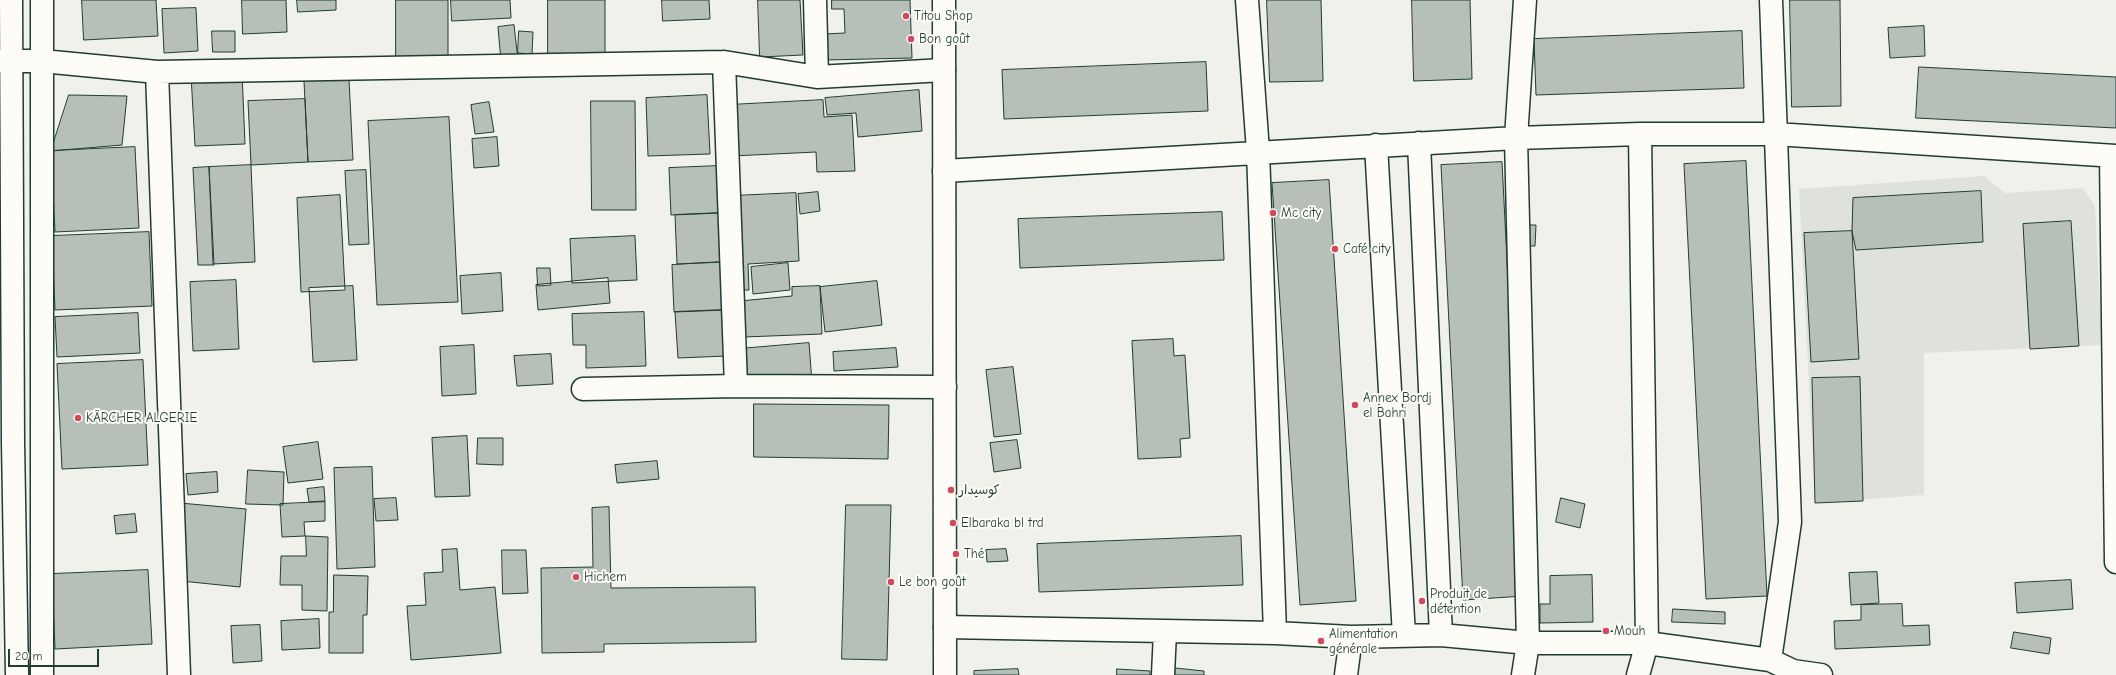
<!DOCTYPE html>
<html>
<head>
<meta charset="utf-8">
<style>
  body { margin:0 }
  #map { position:relative; width:2116px; height:675px; overflow:hidden; background:#f0f1eb; font-family:"Comic Neue",sans-serif }
  canvas { display:block }
  .scale { position:absolute; left:8px; top:649px; width:91px; height:18px; box-sizing:border-box; border:2px solid #1f3d34; border-top:0; padding-left:5px; font-size:12px; line-height:14px; white-space:nowrap; color:#1f3d34; -webkit-text-stroke:3px #fdfcf7; paint-order:stroke }
</style>
</head>
<body>
<div id="map">
<canvas width="2116" height="675"></canvas>
<div class="scale">20 m</div>
</div>
<script>
const c = document.querySelector('canvas').getContext('2d');
c.lineJoin = 'round';
function paint(path, color) { c.fillStyle = color; c.fill(path, 'evenodd'); }
function stroke(path, color, width, dash) { c.strokeStyle = color; c.lineWidth = width; c.lineCap = dash ? 'butt' : 'round'; c.setLineDash(dash || []); c.stroke(path); }
function drawText(font, color, halo, rows, align = 'center') {
  c.font = font + ' "Comic Neue","Playpen Sans Arabic",sans-serif'; c.lineWidth = 4; c.setLineDash([]); c.textBaseline = 'middle'; c.strokeStyle = halo; c.fillStyle = color; for (const [text, x, y, turn = 0] of rows) {
    c.save(); c.translate(x, y); c.rotate((+turn || 0) * Math.PI / 180); c.textAlign = isNaN(turn) ? turn : align; if (halo) c.strokeText(text, 0, 0); c.fillText(text, 0, 0); c.restore();
  }
}
paint(new Path2D(`
  M 1984,176 L 2005,193 L 2083,188 L 2095,206 L 2102,345 L 1924,353 L 1924,495 L 1815,503 L 1799,189 Z`), '#dfe2dc');
const building = new Path2D(`
  M 82,0 L 156,0 L 158,36 L 84,40 Z
  M 242,0 L 286,0 L 287,32 L 243,34 Z
  M 297,0 L 336,0 L 336,10 L 298,12 Z
  M 396,0 L 448,0 L 448,60 L 396,60 Z
  M 451,0 L 510,0 L 511,18 L 452,21 Z
  M 548,0 L 605,0 L 605,54 L 548,55 Z
  M 662,0 L 709,0 L 710,19 L 663,21 Z
  M 758,0 L 800,0 L 803,55 L 760,57 Z
  M 832,0 L 910,0 L 912,58 L 825,60 L 824,34 L 845,33 L 844,9 L 832,9 Z
  M 1267,0 L 1321,0 L 1323,81 L 1270,82 Z
  M 1412,0 L 1470,0 L 1472,79 L 1414,81 Z
  M 1790,0 L 1840,0 L 1841,106 L 1792,107 Z
  M 196,8 L 198,51 L 164,53 L 162,9 Z
  M 514,25 L 518,60 L 501,61 L 498,27 Z
  M 1924,26 L 1925,56 L 1890,58 L 1888,28 Z
  M 212,31 L 235,31 L 235,52 L 213,52 Z
  M 519,31 L 533,32 L 532,54 L 518,53 Z
  M 1742,31 L 1744,88 L 1536,95 L 1534,39 Z
  M 1206,62 L 1208,111 L 1004,119 L 1002,70 Z
  M 1919,67 L 2116,77 L 2116,128 L 1916,118 Z
  M 242,72 L 245,144 L 195,146 L 191,75 Z
  M 349,79 L 353,160 L 308,162 L 304,81 Z
  M 919,90 L 922,131 L 858,137 L 856,113 L 827,115 L 825,98 Z
  M 69,95 L 127,96 L 122,145 L 51,151 Z
  M 707,95 L 710,154 L 648,156 L 646,98 Z
  M 305,99 L 308,162 L 251,165 L 248,101 Z
  M 823,100 L 824,117 L 852,115 L 855,171 L 817,172 L 816,152 L 732,156 L 729,105 Z
  M 591,101 L 635,101 L 636,210 L 592,210 Z
  M 489,102 L 494,132 L 475,134 L 471,105 Z
  M 449,117 L 458,302 L 377,305 L 368,121 Z
  M 497,137 L 499,166 L 474,168 L 472,139 Z
  M 135,147 L 139,228 L 55,232 L 51,151 Z
  M 1746,161 L 1767,596 L 1706,599 L 1684,164 Z
  M 1502,162 L 1524,596 L 1463,600 L 1441,165 Z
  M 251,165 L 255,262 L 213,264 L 209,167 Z
  M 718,166 L 721,213 L 671,215 L 669,168 Z
  M 209,167 L 214,265 L 198,265 L 193,168 Z
  M 366,170 L 369,244 L 349,245 L 345,171 Z
  M 1329,180 L 1356,601 L 1300,605 L 1272,183 Z
  M 1981,191 L 1983,242 L 1856,250 L 1852,231 L 1853,198 Z
  M 818,192 L 820,211 L 800,214 L 798,194 Z
  M 796,193 L 799,261 L 748,264 L 749,290 L 736,290 L 732,196 Z
  M 340,195 L 345,290 L 301,292 L 297,198 Z
  M 1222,212 L 1224,260 L 1020,268 L 1018,219 Z
  M 721,213 L 723,262 L 677,264 L 675,215 Z
  M 2071,221 L 2079,346 L 2030,349 L 2023,224 Z
  M 1525,225 L 1536,225 L 1535,246 L 1524,246 Z
  M 1852,231 L 1859,359 L 1811,362 L 1804,233 Z
  M 149,232 L 152,306 L 55,310 L 52,236 Z
  M 635,236 L 637,280 L 572,283 L 570,239 Z
  M 723,262 L 725,310 L 674,312 L 672,265 Z
  M 788,263 L 790,290 L 753,294 L 751,267 Z
  M 537,268 L 550,268 L 551,285 L 538,286 Z
  M 501,273 L 503,311 L 462,314 L 460,276 Z
  M 0,275 L 2,323 L 0,323 Z
  M 608,278 L 610,303 L 538,310 L 536,285 Z
  M 236,280 L 239,349 L 193,351 L 190,282 Z
  M 877,281 L 882,325 L 825,332 L 820,287 Z
  M 353,286 L 357,360 L 313,362 L 309,288 Z
  M 820,286 L 822,334 L 744,337 L 740,301 L 792,296 L 792,287 Z
  M 725,310 L 727,356 L 678,358 L 675,312 Z
  M 644,312 L 646,366 L 586,368 L 586,345 L 573,345 L 572,314 Z
  M 138,313 L 140,353 L 57,357 L 55,317 Z
  M 1173,339 L 1174,356 L 1185,355 L 1190,438 L 1180,439 L 1181,457 L 1138,459 L 1132,341 Z
  M 809,343 L 812,383 L 741,381 L 739,349 Z
  M 474,345 L 476,394 L 442,396 L 440,347 Z
  M 896,348 L 898,367 L 834,371 L 833,352 Z
  M 551,354 L 553,384 L 517,386 L 514,356 Z
  M 143,360 L 148,465 L 62,469 L 57,364 Z
  M 1013,367 L 1021,434 L 994,437 L 986,370 Z
  M 1860,377 L 1863,501 L 1815,503 L 1812,378 Z
  M 754,404 L 889,405 L 888,459 L 754,457 Z
  M 467,436 L 470,496 L 435,497 L 432,438 Z
  M 478,438 L 503,438 L 503,465 L 477,464 Z
  M 1017,440 L 1021,468 L 994,472 L 990,443 Z
  M 318,442 L 323,479 L 288,483 L 283,447 Z
  M 657,461 L 659,479 L 617,483 L 615,465 Z
  M 372,467 L 375,567 L 337,569 L 334,468 Z
  M 248,470 L 284,472 L 283,505 L 246,504 Z
  M 217,472 L 218,492 L 188,495 L 186,474 Z
  M 324,487 L 325,501 L 309,502 L 307,489 Z
  M 396,498 L 398,520 L 376,521 L 374,499 Z
  M 1561,498 L 1585,504 L 1580,528 L 1556,522 Z
  M 325,502 L 325,521 L 304,522 L 305,536 L 282,537 L 280,504 Z
  M 180,503 L 246,509 L 240,587 L 181,581 Z
  M 846,505 L 891,505 L 887,660 L 842,659 Z
  M 609,507 L 611,588 L 755,587 L 756,642 L 604,644 L 604,652 L 542,653 L 541,568 L 593,567 L 592,508 Z
  M 135,514 L 137,532 L 116,534 L 114,516 Z
  M 306,536 L 328,537 L 327,611 L 302,610 L 302,585 L 280,585 L 281,556 L 306,556 Z
  M 1241,536 L 1243,585 L 1039,592 L 1037,544 Z
  M 457,549 L 460,590 L 495,587 L 501,653 L 411,660 L 407,606 L 426,605 L 424,573 L 443,572 L 442,550 Z
  M 1006,549 L 1008,561 L 987,562 L 986,550 Z
  M 502,550 L 526,550 L 528,593 L 503,594 Z
  M 148,570 L 152,644 L 55,649 L 52,574 Z
  M 1877,572 L 1879,603 L 1851,605 L 1849,573 Z
  M 334,575 L 368,576 L 367,615 L 363,615 L 363,653 L 329,653 L 329,612 L 333,612 Z
  M 1592,575 L 1593,622 L 1540,623 L 1540,604 L 1550,604 L 1550,576 Z
  M 2071,580 L 2073,609 L 2017,613 L 2015,583 Z
  M 1902,604 L 1903,626 L 1929,625 L 1930,645 L 1835,649 L 1834,621 L 1861,620 L 1861,605 Z
  M 1673,609 L 1725,612 L 1725,624 L 1672,622 Z
  M 319,619 L 320,648 L 282,650 L 281,621 Z
  M 260,625 L 262,661 L 233,663 L 231,626 Z
  M 2014,632 L 2051,638 L 2049,654 L 2011,648 Z
  M 1175,668 L 1204,671 L 1204,675 L 1175,675 Z
  M 1018,669 L 1019,675 L 974,675 L 974,671 Z
  M 1117,669 L 1150,671 L 1150,675 L 1117,675 Z`);
paint(building, '#b6bfb8');
stroke(building, '#1f3d34', 1);
const street = new Path2D(`
  M 815,0 L 817,77
  M 1247,0 L 1258,151 L 1275,633
  M 0,61 L 42,61 L 157,72 L 724,62 L 817,77 L 944,70
  M 724,62 L 736,386
  M 157,72 L 179,675
  M 1419,143 L 1441,635
  M 1376,145 L 1404,636
  M 2111,156 L 2116,562
  M 944,171 L 1516,138 L 1640,134 L 1775,134 L 2116,156
  M 583,389 L 736,386 L 945,387
  M 945,627 L 1275,633 L 1351,637 L 1441,635 L 1528,643 L 1647,643 L 1770,660 L 1793,671 L 1821,675
  M 1770,660 L 1790,522 L 1771,0
  M 1163,675 L 1165,632
  M 1346,675 L 1351,637
  M 1523,675 L 1528,643 L 1516,138 L 1525,0
  M 1638,675 L 1647,643 L 1640,134`);
const secondary = new Path2D(`
  M 11,0 L 13,442 L 17,675
  M 42,0 L 42,675
  M 944,0 L 945,675`);
stroke(street, '#1f3d34', 25);
stroke(secondary, '#1f3d34', 25);
stroke(street, '#fdfcf7', 22);
stroke(secondary, '#fdfcf7', 22);
for (const [x, y, r, color] of [
  [906,16,4,"#d1495b"],
  [911,39,4,"#d1495b"],
  [1273,213,4,"#d1495b"],
  [1335,249,4,"#d1495b"],
  [1355,405,4,"#d1495b"],
  [78,418,4,"#d1495b"],
  [951,490,4,"#d1495b"],
  [953,523,4,"#d1495b"],
  [956,554,4,"#d1495b"],
  [576,577,4,"#d1495b"],
  [891,582,4,"#d1495b"],
  [1422,601,4,"#d1495b"],
  [1606,631,4,"#d1495b"],
  [1321,641,4,"#d1495b"]
]) { const dot = new Path2D(); dot.arc(x, y, r, 0, 2 * Math.PI); c.fillStyle = color; c.fill(dot); stroke(dot, '#fdfcf7', 1.5); }
drawText('13px', '#1f3d34', '#fdfcf7', [
  ["Titou Shop",914,16],
  ["Bon goût",919,39],
  ["Mc city",1281,213],
  ["Café city",1343,249],
  ["Annex Bordj",1363,398],
  ["el Bahri",1363,413],
  ["KÄRCHER ALGERIE",86,418],
  ["كوسيدار",959,490],
  ["Elbaraka bl trd",961,523],
  ["Thé",964,554],
  ["Hichem",584,577],
  ["Le bon goût",899,582],
  ["Produit de",1430,594],
  ["détention",1430,609],
  ["Mouh",1614,631],
  ["Alimentation",1329,634],
  ["générale",1329,649]
], 'left');
</script>
</body>
</html>
